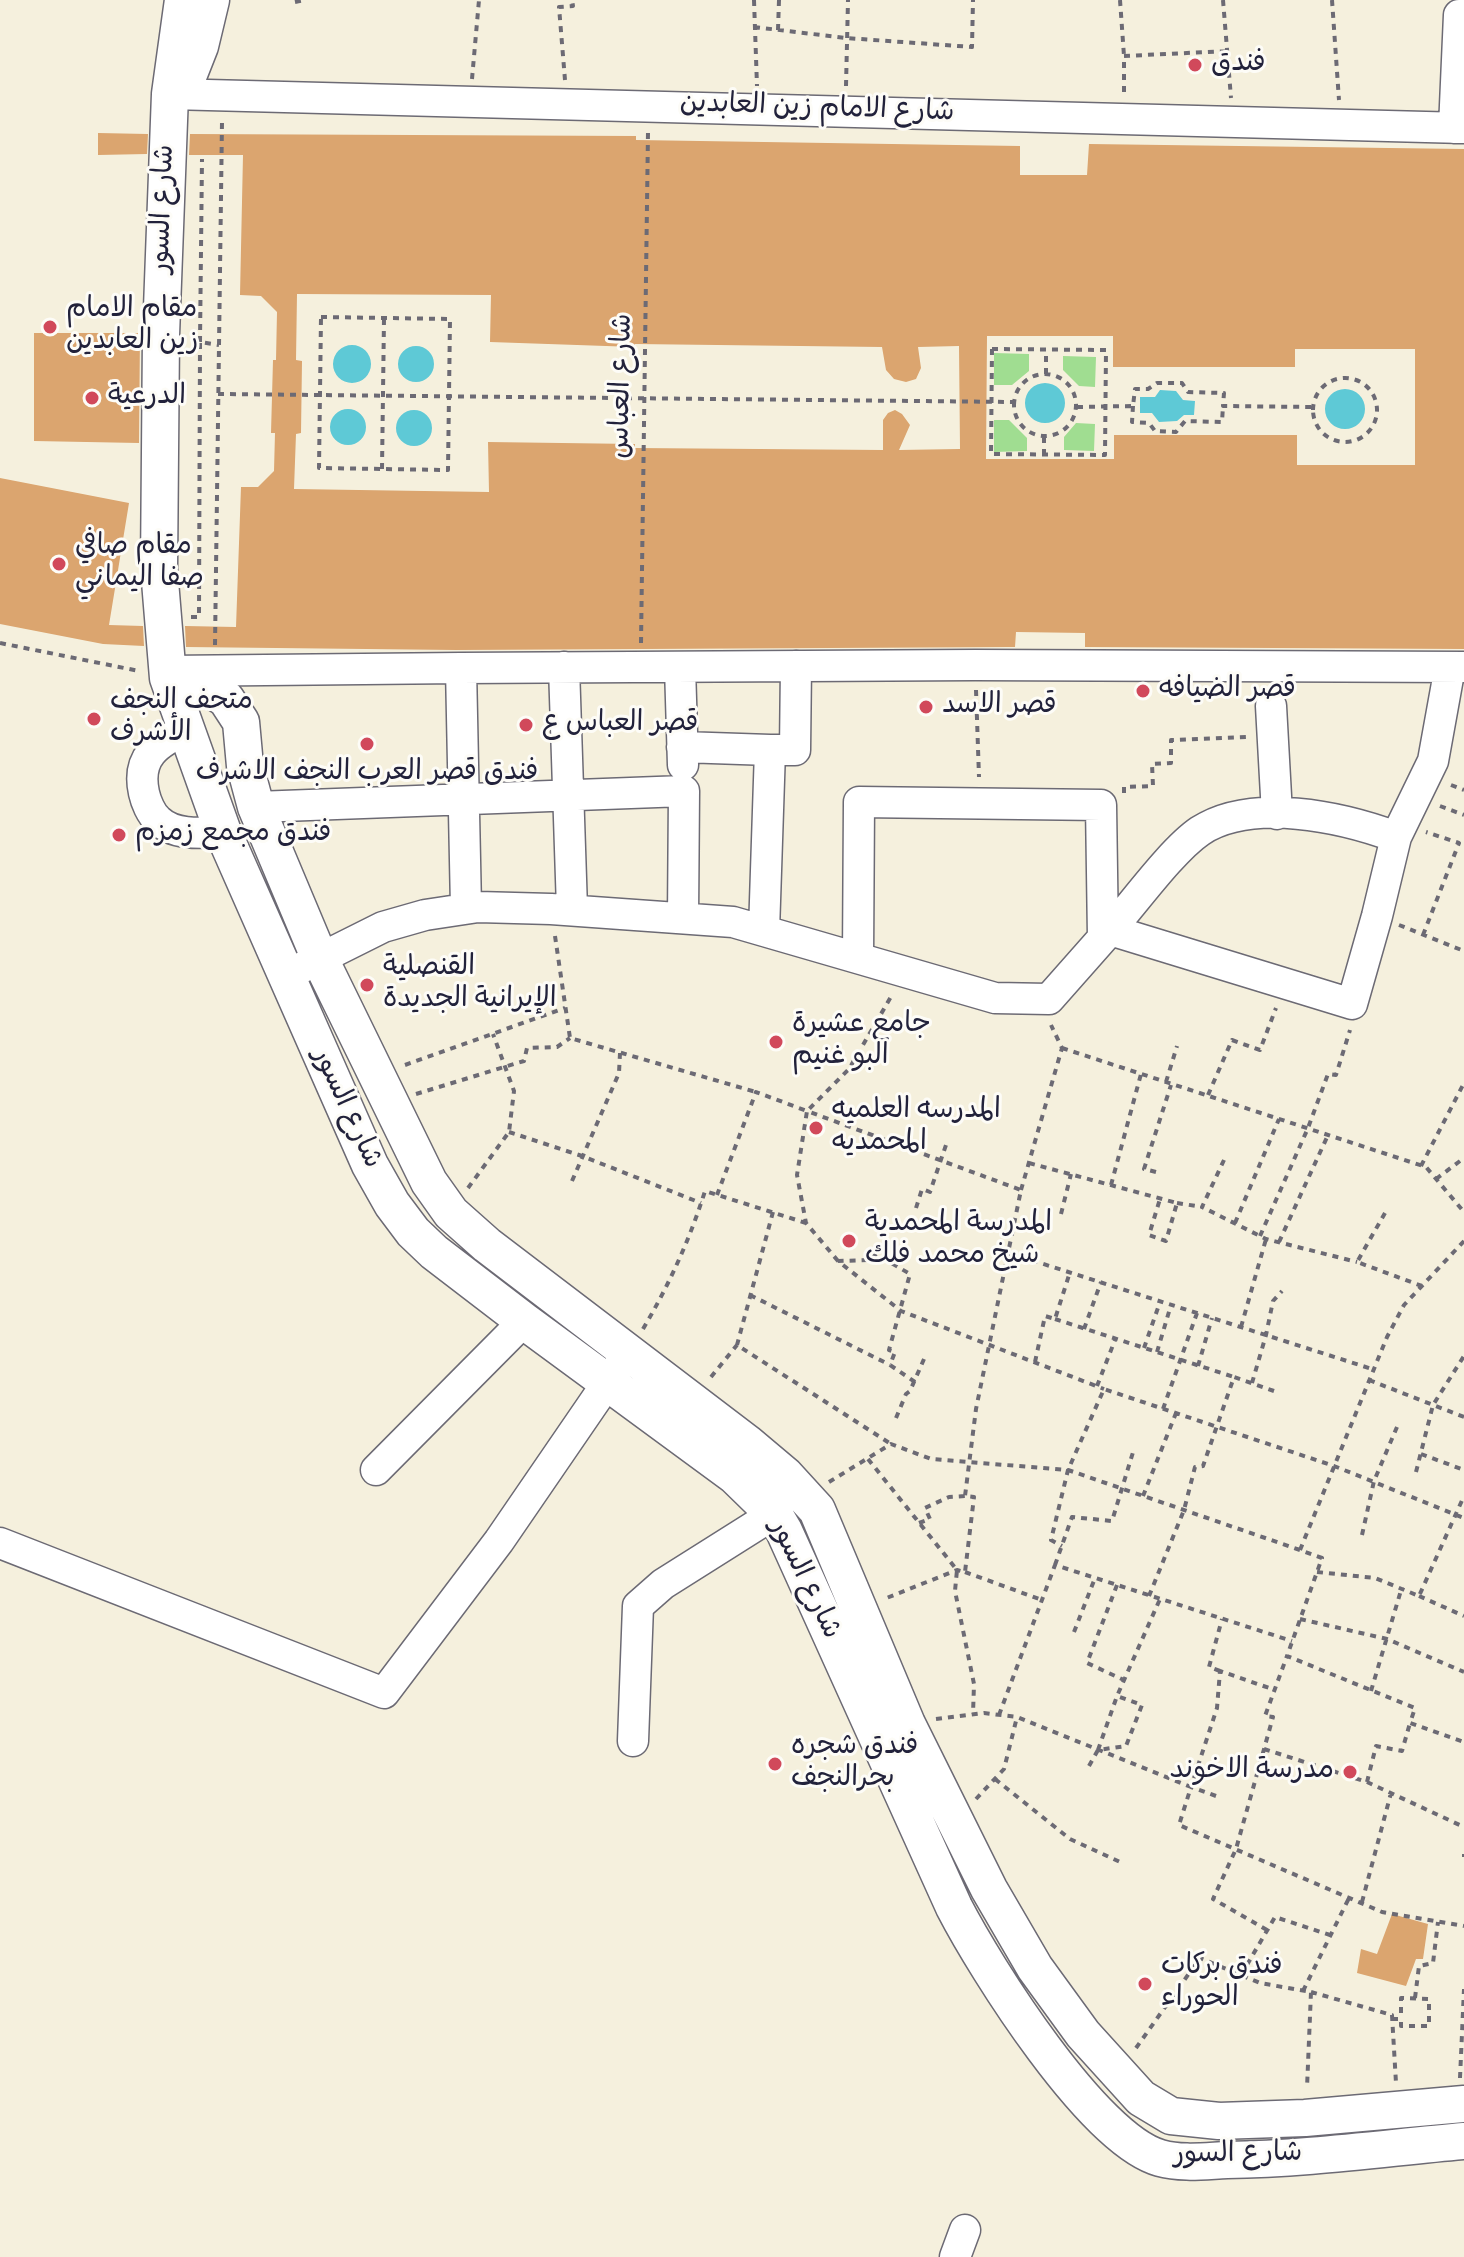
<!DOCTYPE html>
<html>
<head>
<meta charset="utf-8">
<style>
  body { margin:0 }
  canvas { display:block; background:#f5f0dd }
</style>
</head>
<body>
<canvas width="1464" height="2257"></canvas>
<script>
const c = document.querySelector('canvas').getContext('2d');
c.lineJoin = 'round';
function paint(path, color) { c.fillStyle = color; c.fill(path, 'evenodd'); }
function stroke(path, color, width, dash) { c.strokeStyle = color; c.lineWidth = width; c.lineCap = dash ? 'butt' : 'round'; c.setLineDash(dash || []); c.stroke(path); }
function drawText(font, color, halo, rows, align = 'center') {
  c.font = font + ' "Indie Flower","Playpen Sans Arabic",sans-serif'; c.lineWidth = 6; c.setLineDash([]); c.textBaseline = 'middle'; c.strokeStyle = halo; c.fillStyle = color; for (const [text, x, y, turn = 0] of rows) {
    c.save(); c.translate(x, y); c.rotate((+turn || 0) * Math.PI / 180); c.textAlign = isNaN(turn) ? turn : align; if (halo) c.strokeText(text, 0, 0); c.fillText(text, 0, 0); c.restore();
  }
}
paint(new Path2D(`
  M 994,353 L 1029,354 L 1029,371 L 1012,385 L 994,385 Z
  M 1063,356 L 1096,357 L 1095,387 L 1079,386 L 1063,370 Z
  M 994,420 L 1009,420 L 1027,438 L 1027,451 L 994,452 Z
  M 1076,423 L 1095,424 L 1094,451 L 1064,450 L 1064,437 Z`), '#a0dd91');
paint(new Path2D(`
  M333 364a19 19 0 1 1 38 0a19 19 0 1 1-38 0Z
  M398 364a18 18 0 1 1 36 0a18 18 0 1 1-36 0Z
  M1025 403a20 20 0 1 1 40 0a20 20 0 1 1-40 0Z
  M1325 409a20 20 0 1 1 40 0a20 20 0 1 1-40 0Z
  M 1160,390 L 1176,391 L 1183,400 L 1195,401 L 1194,415 L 1184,415 L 1177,421 L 1159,422 L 1152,413 L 1140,413 L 1140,397 L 1155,397 Z
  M330 427a18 18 0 1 1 36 0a18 18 0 1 1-36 0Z
  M396 428a18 18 0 1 1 36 0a18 18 0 1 1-36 0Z`), '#5ec9d6');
paint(new Path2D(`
  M 98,133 L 148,134 L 147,154 L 98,155 Z
  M 190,134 L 636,136 L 636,140 L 1020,146 L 1020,175 L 1087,175 L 1089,144 L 1464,149 L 1464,649 L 1085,647 L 1085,633 L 1016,632 L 1015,647 L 456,650 L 186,647 L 185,626 L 236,627 L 241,487 L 258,487 L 274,471 L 275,433 L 271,433 L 273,360 L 276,360 L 277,312 L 261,296 L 240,295 L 243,155 L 189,155 ZM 297,294 L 491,295 L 490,342 L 635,347 L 635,344 L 882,347 L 886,370 L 894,379 L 906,382 L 916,379 L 921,368 L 918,347 L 959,346 L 960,449 L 899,450 L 910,425 L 902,414 L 895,410 L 888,413 L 883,420 L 883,450 L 635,448 L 635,444 L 488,442 L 489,492 L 294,489 L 296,434 L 301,433 L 302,361 L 296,360 ZM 987,336 L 1113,336 L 1113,367 L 1295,367 L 1295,349 L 1415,349 L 1415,465 L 1297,465 L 1297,435 L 1114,435 L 1114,459 L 986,459 Z
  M 34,333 L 140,333 L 139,443 L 34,441 Z
  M 0,478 L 129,503 L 109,625 L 143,626 L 144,646 L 103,644 L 0,624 Z
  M 1392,1914 L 1428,1924 L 1423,1959 L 1416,1959 L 1406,1986 L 1357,1973 L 1361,1949 L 1377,1954 Z`), '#dba56f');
const minor = new Path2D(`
  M 170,94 L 1464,128
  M 1454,128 L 1459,15 L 1464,15
  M 564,667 L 572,909
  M 680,667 L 683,765
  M 461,668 L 975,665 L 1464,667
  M 168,671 L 461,668 L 466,908
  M 1271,706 L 1277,814
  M 187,729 C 157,743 136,757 144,793 C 146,802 151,814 158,820 C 174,836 203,833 223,832
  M 682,747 L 770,750 L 764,931
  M 770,750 L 795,750 L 796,666
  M 256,807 L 684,791 L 683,918
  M 1110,930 C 1134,903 1172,850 1200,831 C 1252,797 1342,817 1396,837
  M 858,958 L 859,802 L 1101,805 L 1103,938
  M 285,976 L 383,927 L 425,915 L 478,907 L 551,909 L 733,922 L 995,998 L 1049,999 L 1110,930 L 1352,1004 L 1377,916 L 1396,837 L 1433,761 L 1450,667
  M 376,1470 L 524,1321
  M 0,1543 L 384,1693 L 499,1541 L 621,1363
  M 633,1741 L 638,1606 L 663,1584 L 774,1514
  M 955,2257 L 965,2230`);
const major = new Path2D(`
  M 183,0 L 170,94 L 161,335 L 159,569 L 168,678 L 223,832 L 370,1165 L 392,1204 L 413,1232 L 434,1252 L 524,1321 L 735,1476 L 774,1514 L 784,1531 L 954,1907 C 986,1969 1093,2139 1160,2158 C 1182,2164 1204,2161 1227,2160 C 1306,2159 1385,2148 1464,2141
  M 189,74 L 200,46 L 211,0
  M 168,678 L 215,692 L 226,699 L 241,722 L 245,766 L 256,807 L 319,957 L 429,1182 L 451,1213 L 487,1245 L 747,1443 L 785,1475 L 817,1510 L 907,1724 L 989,1889 L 1035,1968 L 1083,2034 L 1141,2098 L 1171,2116 L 1219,2121 L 1305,2118 L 1464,2104`);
stroke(minor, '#6c6a74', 33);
stroke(major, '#6c6a74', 39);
stroke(new Path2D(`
  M 754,0 L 757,86
  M 1120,0 L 1124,56
  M 1223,0 L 1231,98
  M 1332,0 L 1339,100
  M 295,2 L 305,0
  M 754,27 L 846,38 L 972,47 L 973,0
  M 778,30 L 779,0
  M 472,79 L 479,0
  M 565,80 L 559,7 L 573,6 L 572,0
  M 846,86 L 848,0
  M 1124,92 L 1124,56 L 1229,51
  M 321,317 L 450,319 L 448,470 L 319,468 Z
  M 200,342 L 202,159
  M 992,349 L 1106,350 L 1105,455 L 991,454 Z
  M1014 405a31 31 0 1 1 62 0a31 31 0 1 1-62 0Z
  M 1046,374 L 1046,350
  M1313 410a32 32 0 1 1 64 0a32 32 0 1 1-64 0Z
  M 218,394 L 1014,402
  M 1133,406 L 1132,422 L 1149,423 L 1155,431 L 1176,432 L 1185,421 L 1222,422 L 1223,406
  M 1077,407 L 1133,406 L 1135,389 L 1148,389 L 1157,383 L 1182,383 L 1188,392 L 1224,393 L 1223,406 L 1313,407
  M 1044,437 L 1044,454
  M 382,469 L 384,318
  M 191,617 L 199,617 L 200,342 L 219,345
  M 0,643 L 139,671
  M 641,643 L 648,132
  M 215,645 L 222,122
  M 976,690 L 979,777
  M 1451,785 L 1464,790
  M 1124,793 L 1124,787 L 1153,786 L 1152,764 L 1171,763 L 1171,740 L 1249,737
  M 1440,806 L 1464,815
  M 1399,925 L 1464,951
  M 1423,935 L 1459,843 L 1426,832
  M 555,936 L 570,1038 L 756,1092
  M 1062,1048 L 1426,1167 L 1464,1212
  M 405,1065 L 565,1008
  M 1166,1082 L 1177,1046
  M 416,1094 L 524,1061 L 527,1048 L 557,1047 L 570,1038
  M 1208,1095 L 1232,1040 L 1260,1050 L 1276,1008
  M 509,1132 L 582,1156 L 701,1203
  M 1224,1160 L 1202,1207 L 1266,1239 L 1357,1262
  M 1029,1163 L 1177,1203 L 1166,1241 L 1149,1235 L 1160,1199
  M 1421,1166 L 1464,1083
  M 1156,1172 L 1144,1169 L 1171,1085
  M 1436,1179 L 1464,1158
  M 572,1181 L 619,1073 L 620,1053
  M 1111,1185 L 1141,1074
  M 468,1188 L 509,1132 L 514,1091 L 493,1034
  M 1021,1190 L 1062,1048 L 1051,1025
  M 717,1195 L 756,1092 L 807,1111 L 849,1069 L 892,995
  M 1177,1203 L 1202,1207
  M 916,1208 L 922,1189 L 930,1192 L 947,1142
  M 773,1212 L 737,1345 L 891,1444
  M 1385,1213 L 1357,1262 L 1422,1286
  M 1061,1214 L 1071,1174
  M 1235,1223 L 1279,1119
  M 1260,1236 L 1308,1128 L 1328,1074 L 1336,1075 L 1350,1030
  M 1464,1241 L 1404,1305 L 1387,1337 L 1300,1550 L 1322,1558 L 1287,1656 L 1415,1708 L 1410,1723 L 1464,1742
  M 1279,1242 L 1328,1135
  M 1009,1253 L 1372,1369
  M 838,1261 L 806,1223 L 797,1175 L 807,1111 L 1021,1190 L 976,1409 L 965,1496 L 974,1497 L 965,1572 L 957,1570 L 884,1599
  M 750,1295 L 890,1365
  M 1055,1319 L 1234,1377
  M 1241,1327 L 1266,1239
  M 643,1329 C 669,1285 690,1239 705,1191 L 806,1223
  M 1084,1329 L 1101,1282
  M 1144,1348 L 1160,1302
  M 1157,1352 L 1171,1305
  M 1035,1362 L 1045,1316 L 1055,1319 L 1070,1272
  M 1198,1366 L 1212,1318
  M 711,1377 L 737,1345
  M 1369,1380 L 1464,1417
  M 915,1382 L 890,1365 L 895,1352 L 889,1350 L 910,1274 L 876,1254 L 871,1260 L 838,1261 L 901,1311 L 1104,1389
  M 1252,1383 L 1266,1335 L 1273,1301 L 1282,1291
  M 1097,1386 L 1115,1340
  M 1163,1409 L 1197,1313
  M 896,1418 L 906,1394 L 910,1391 L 924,1359
  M 1421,1454 L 1464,1470
  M 868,1459 L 957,1570 L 955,1591 L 974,1684 L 973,1714
  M 1416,1472 L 1433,1405 L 1464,1356
  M 829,1482 L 891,1444 L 931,1459 L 1068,1470 L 1051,1540 L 1062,1546
  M 1143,1496 L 1176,1413
  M 919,1523 L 930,1519 L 925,1508 L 949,1497 L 965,1496
  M 1362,1535 L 1374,1481 L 1397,1427
  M 1300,1550 L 1068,1470 L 1104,1389 L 1334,1466 L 1464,1518
  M 1055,1565 L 1072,1517 L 1112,1521 L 1134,1449
  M 965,1572 L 1042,1600
  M 1317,1572 L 1375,1578 L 1419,1596 L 1464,1496
  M 1117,1585 L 1087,1663 L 1124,1680
  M 1149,1596 L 1184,1510 L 1195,1467 L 1203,1466 L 1234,1377 L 1274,1391
  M 1419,1596 L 1464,1616
  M 1300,1619 L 1387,1639 L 1464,1672
  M 1074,1632 L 1095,1578
  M 1220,1671 L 1209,1667 L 1222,1619
  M 1371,1691 L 1402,1587
  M 999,1715 L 1055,1565 L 1292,1641
  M 936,1719 L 984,1713 L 1017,1717 L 1191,1787 L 1179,1825 L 1382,1912 L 1464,1926
  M 1264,1749 L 1367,1782 L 1464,1827
  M 1098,1750 L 1117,1696
  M 1089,1766 L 1098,1750 L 1126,1746 L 1142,1705 L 1117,1696 L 1160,1599
  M 995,1779 L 1070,1839 L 1120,1862
  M 1367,1782 L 1376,1746 L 1402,1751 L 1410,1723
  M 1216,1796 L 1191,1787 L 1217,1708 L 1220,1671 L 1275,1690
  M 976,1799 L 1004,1769 L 1017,1717
  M 1464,1854 L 1464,1857
  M 1362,1902 L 1391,1793
  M 1267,1930 L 1213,1899 L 1236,1849 L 1273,1717 L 1265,1716 L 1287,1656
  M 1241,1975 L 1275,1917 L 1330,1935
  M 1303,1991 L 1349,1898
  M 1311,1992 L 1392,2015 L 1396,2083
  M 1415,1998 L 1419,1966 L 1433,1963 L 1438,1922
  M 1392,2019 L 1401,2019 L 1401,2026 L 1429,2026 L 1429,1999 L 1401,1998 L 1401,2019
  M 1136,2048 L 1200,1958 L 1260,1983 L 1311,1992 L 1307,2088
  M 1460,2078 L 1464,1989`), '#6c6a74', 4, [6, 6]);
stroke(minor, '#fff', 30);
stroke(major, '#fff', 36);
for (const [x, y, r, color] of [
  [1195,65,8,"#d1495b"],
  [50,327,8,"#d1495b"],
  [92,398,8,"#d1495b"],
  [59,564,8,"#d1495b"],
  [1143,691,8,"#d1495b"],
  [926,707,8,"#d1495b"],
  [94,719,8,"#d1495b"],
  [526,725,8,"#d1495b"],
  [367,744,8,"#d1495b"],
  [119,835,8,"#d1495b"],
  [367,985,8,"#d1495b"],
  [776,1042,8,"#d1495b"],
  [816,1128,8,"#d1495b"],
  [849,1241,8,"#d1495b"],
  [775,1764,8,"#d1495b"],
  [1350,1772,8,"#d1495b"],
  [1145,1984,8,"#d1495b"]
]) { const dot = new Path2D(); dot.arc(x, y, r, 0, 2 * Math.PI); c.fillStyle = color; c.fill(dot); stroke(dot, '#fdfcf7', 3); }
drawText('28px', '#22223b', '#fdfcf7', [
  ["فندق",1211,65],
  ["مقام الامام",66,311],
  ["زين العابدين",66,343],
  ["الدرعية",108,398],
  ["مقام صافي",75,548],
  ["صفا اليماني",75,580],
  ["قصر الضيافه",1159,691],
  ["متحف النجف",110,703],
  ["الأشرف",110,735],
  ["قصر الاسد",942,707],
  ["قصر العباس ع",542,725],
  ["فندق قصر العرب النجف الاشرف",367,774,"center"],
  ["فندق مجمع زمزم",135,835],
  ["القنصلية",383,969],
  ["الإيرانية الجديدة",383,1001],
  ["جامع عشيرة",792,1026],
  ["البو غنيم",792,1058],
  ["المدرسه العلمیه",832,1112],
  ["المحمدیه",832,1144],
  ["المدرسة المحمدية",865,1225],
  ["شيخ محمد فلك",865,1257],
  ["فندق شجره",791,1748],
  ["بحرالنجف",791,1780],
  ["مدرسة الاخوند",1334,1772,"right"],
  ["فندق بركات",1161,1968],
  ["الحوراء",1161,2000]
], 'left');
drawText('28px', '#22223b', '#fdfcf7', [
  ["شارع الامام زين العابدين",817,110,2],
  ["شارع السور",165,209,-88],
  ["شارع العباس",624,386,-89],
  ["شارع السور",345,1109,65],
  ["شارع السور",803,1580,64],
  ["شارع السور",1238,2156,-1]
]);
</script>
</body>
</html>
